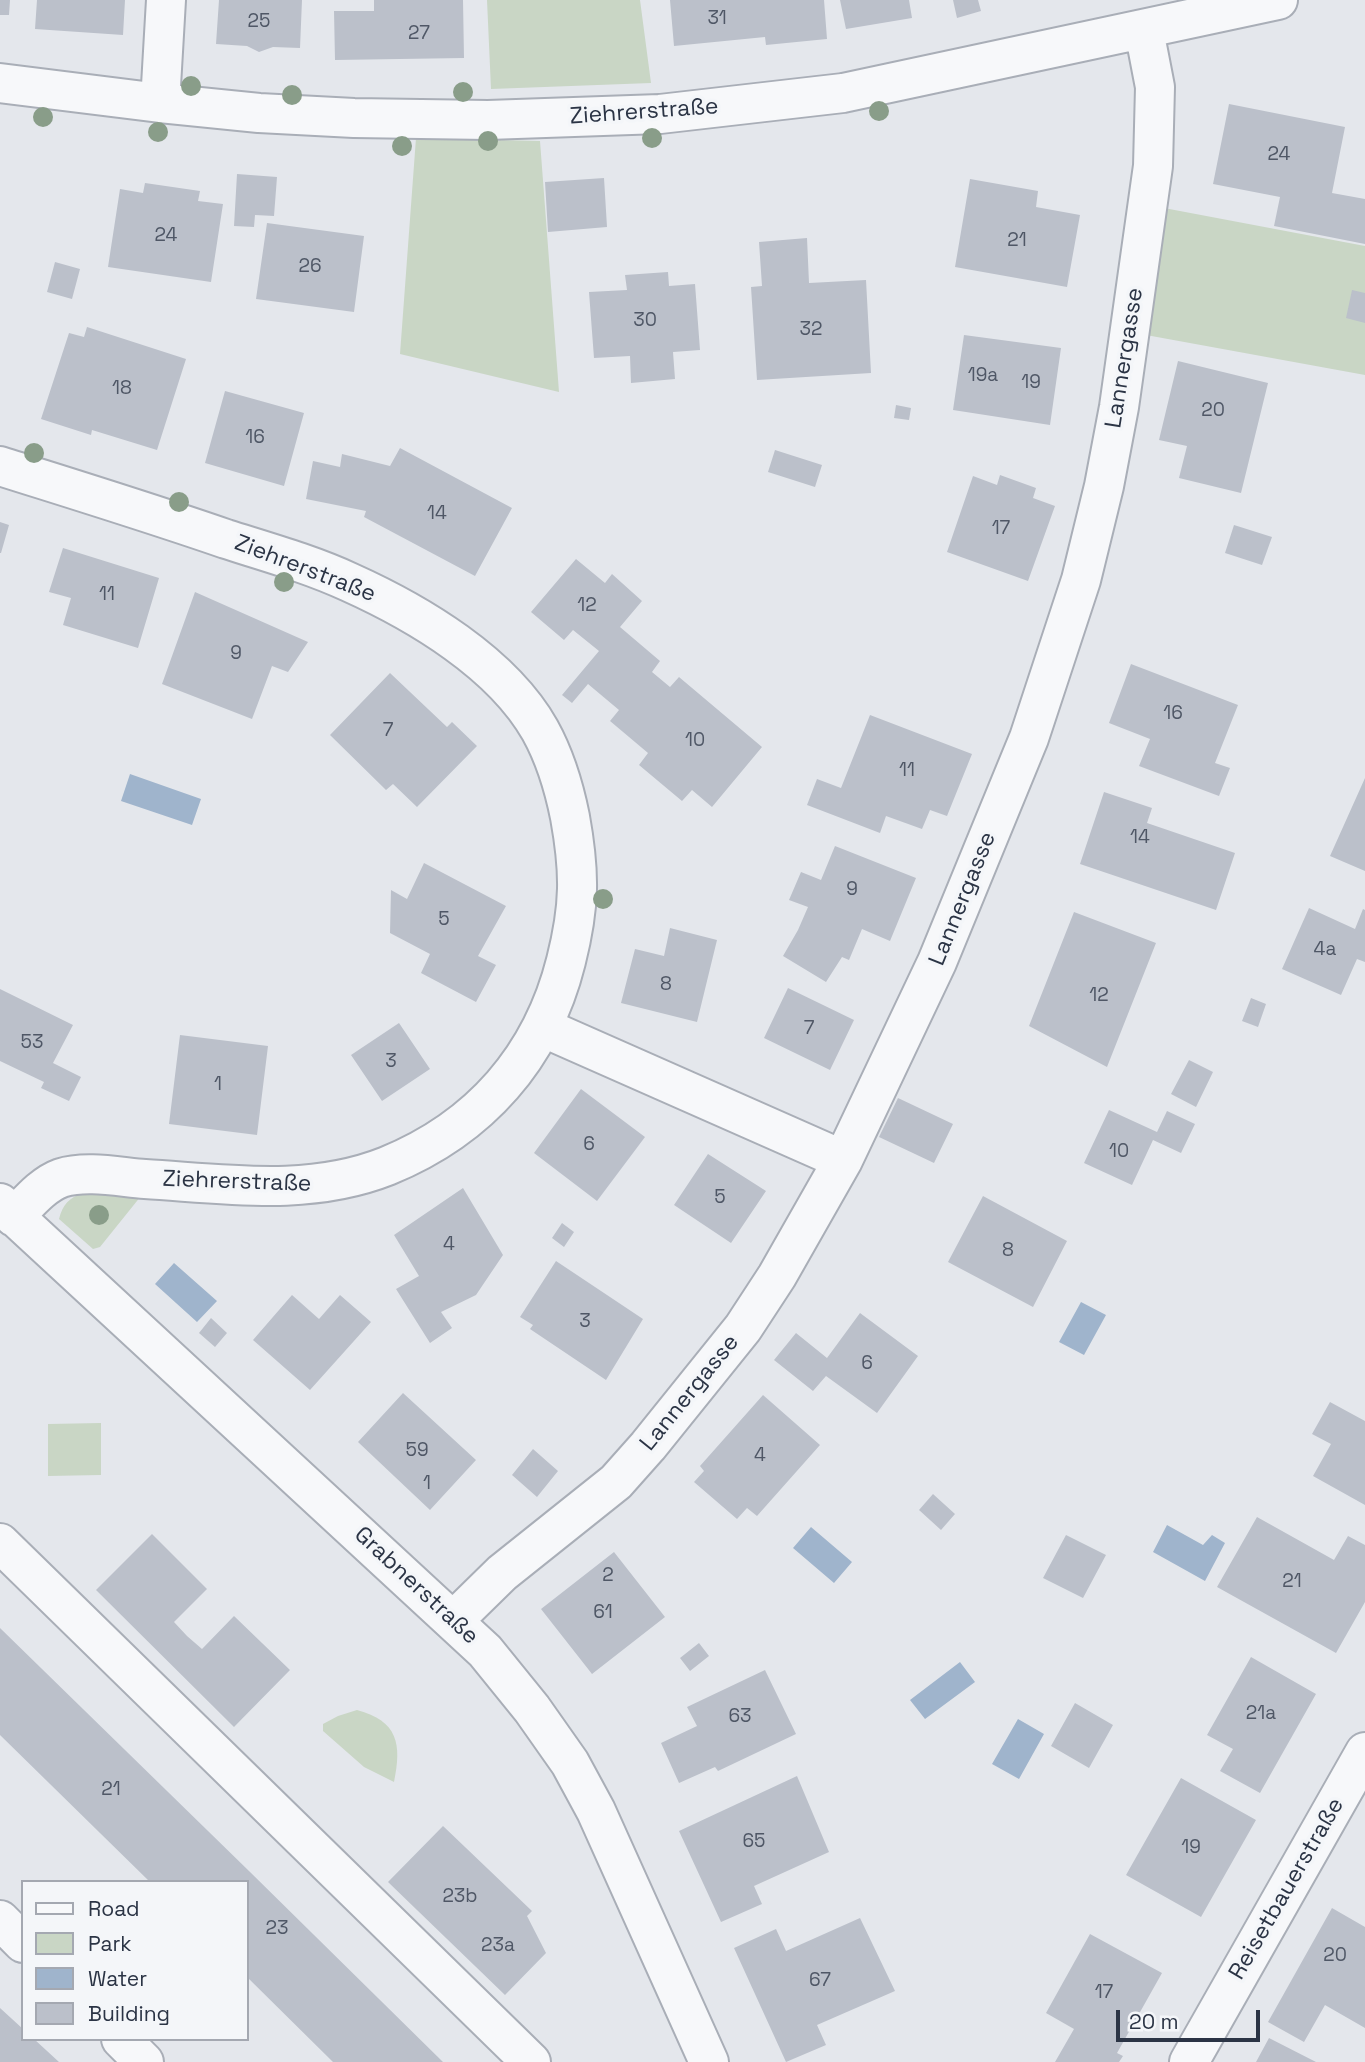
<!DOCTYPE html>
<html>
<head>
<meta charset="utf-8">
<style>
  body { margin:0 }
  #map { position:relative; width:1365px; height:2062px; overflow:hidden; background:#e4e7ec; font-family:"Space Grotesk",sans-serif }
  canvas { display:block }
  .legend { position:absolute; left:21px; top:1880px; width:228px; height:161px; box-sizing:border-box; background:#f4f6f9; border:2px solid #a4a8b1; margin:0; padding:9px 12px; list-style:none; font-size:21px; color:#2b3445 }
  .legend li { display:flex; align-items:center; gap:14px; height:35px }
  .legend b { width:35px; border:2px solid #a4a8b1 }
  .scale { position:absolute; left:1116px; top:2010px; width:144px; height:32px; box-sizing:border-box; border:4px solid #2b3445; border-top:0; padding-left:9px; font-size:21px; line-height:24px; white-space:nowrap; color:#2b3445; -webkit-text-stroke:5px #f4f6f9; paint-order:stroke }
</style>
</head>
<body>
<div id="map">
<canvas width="1365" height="2062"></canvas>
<ul class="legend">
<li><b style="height:9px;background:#f7f8fa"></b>Road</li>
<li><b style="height:19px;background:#c9d6c5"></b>Park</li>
<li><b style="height:19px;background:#9fb4cc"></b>Water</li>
<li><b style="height:19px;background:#bbc0ca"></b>Building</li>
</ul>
<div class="scale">20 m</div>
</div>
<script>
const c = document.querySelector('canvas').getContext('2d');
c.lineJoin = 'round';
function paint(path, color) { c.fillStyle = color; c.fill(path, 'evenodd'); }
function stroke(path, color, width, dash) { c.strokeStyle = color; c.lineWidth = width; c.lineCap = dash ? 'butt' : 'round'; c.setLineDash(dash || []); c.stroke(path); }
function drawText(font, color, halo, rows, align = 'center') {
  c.font = font + ' "Space Grotesk",sans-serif'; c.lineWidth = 7; c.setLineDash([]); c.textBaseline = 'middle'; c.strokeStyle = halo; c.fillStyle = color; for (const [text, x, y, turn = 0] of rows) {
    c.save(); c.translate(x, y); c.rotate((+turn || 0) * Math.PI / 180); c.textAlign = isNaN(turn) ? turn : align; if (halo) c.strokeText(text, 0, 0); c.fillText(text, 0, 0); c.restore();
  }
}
paint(new Path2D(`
  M 487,0 L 640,0 L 651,83 L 491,89 Z
  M 416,138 L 540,141 L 559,392 L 400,354 Z
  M 1164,208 L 1365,246 L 1365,375 L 1146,335 Z
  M 83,1193 L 141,1196 L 100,1247 L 93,1249 L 59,1219 C 63,1204 69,1198 83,1193 Z
  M 101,1423 L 101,1475 L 48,1476 L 48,1424 Z
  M 357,1710 C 398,1721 402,1744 394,1782 L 364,1767 L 323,1731 L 323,1724 L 338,1716 Z`), '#c9d6c5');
paint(new Path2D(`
  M 130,774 L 201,799 L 192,825 L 121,801 Z
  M 174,1263 L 217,1301 L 197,1322 L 155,1284 Z
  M 1081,1302 L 1106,1315 L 1084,1355 L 1059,1342 Z
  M 1167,1525 L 1203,1545 L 1212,1535 L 1225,1543 L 1205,1581 L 1153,1552 Z
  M 811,1527 L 852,1562 L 834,1583 L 793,1548 Z
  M 960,1662 L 975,1682 L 925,1719 L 910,1700 Z
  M 1018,1719 L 1044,1734 L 1019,1779 L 992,1764 Z`), '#9fb4cc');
paint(new Path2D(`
  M 0,0 L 10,0 L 9,15 L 0,15 Z
  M 37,0 L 125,0 L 123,35 L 35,29 Z
  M 219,0 L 302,0 L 300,48 L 273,47 L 259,52 L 247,46 L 216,44 Z
  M 374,0 L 463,0 L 464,58 L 335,60 L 334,11 L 374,11 Z
  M 670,0 L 824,0 L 827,39 L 766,45 L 765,37 L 674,46 Z
  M 840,0 L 909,0 L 912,18 L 846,29 Z
  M 953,0 L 978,0 L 981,11 L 957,18 Z
  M 1229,104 L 1345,127 L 1332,193 L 1365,199 L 1365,244 L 1274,226 L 1280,197 L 1213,184 Z
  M 237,174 L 277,177 L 274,216 L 255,215 L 254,227 L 234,226 Z
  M 604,178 L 607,227 L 548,232 L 545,182 Z
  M 970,179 L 1038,191 L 1036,207 L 1080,215 L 1067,287 L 955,267 Z
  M 145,183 L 200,191 L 198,201 L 223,204 L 211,282 L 108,267 L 120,189 L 143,193 Z
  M 267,223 L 364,236 L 354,312 L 256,299 Z
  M 807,238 L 809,283 L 866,280 L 871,373 L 757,380 L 751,287 L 762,286 L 759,242 Z
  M 55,262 L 80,269 L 72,299 L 47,292 Z
  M 668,272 L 669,286 L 695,284 L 700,350 L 673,352 L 675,379 L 631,383 L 630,356 L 594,358 L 589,292 L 627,290 L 625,275 Z
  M 1352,290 L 1365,293 L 1365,323 L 1346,318 Z
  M 87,327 L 186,359 L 157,450 L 92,430 L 91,435 L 41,419 L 69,333 L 84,337 Z
  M 964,335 L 1061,348 L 1050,425 L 953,410 Z
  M 1178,361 L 1268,383 L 1241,493 L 1179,478 L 1187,446 L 1159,440 Z
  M 225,391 L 304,413 L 284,486 L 205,463 Z
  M 896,405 L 911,408 L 909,420 L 894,418 Z
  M 400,448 L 512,508 L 475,576 L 364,517 L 366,511 L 306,499 L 313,461 L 340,467 L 342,454 L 390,466 Z
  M 775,450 L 822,465 L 815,487 L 768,472 Z
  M 1000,475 L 1036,488 L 1033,498 L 1055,506 L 1028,581 L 947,552 L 973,476 L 997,485 Z
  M 0,522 L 9,525 L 1,553 L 0,553 Z
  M 1234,525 L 1272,537 L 1262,565 L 1225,553 Z
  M 63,548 L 159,578 L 138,648 L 63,625 L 71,598 L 49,592 Z
  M 576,559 L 605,583 L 612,574 L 642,601 L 620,627 L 660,661 L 652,672 L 670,687 L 679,677 L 762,747 L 712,807 L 692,790 L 682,801 L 639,765 L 648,753 L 610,721 L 619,710 L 588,684 L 572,703 L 562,695 L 599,651 L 573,630 L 564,640 L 531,612 Z
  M 195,592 L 308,642 L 288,672 L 272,666 L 252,719 L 162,684 Z
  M 1131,664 L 1238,705 L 1215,763 L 1230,768 L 1219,796 L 1139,766 L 1150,739 L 1109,723 Z
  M 390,673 L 447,727 L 452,722 L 477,746 L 417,807 L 393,784 L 386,790 L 330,735 Z
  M 870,715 L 972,754 L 947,816 L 930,810 L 922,829 L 886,816 L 880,833 L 807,805 L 817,779 L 841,788 Z
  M 1365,778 L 1365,871 L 1330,856 Z
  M 1104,792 L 1152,808 L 1147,823 L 1235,853 L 1216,910 L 1080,864 Z
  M 835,846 L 916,878 L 890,941 L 862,929 L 849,960 L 842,957 L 826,982 L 783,956 L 798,930 L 808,907 L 789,900 L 801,872 L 821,880 Z
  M 424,863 L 506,906 L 478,956 L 496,965 L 476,1002 L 421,973 L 430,954 L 390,933 L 391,890 L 407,899 Z
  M 1309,908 L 1355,929 L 1363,909 L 1365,910 L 1365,962 L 1357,959 L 1341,995 L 1282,969 Z
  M 1074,912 L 1156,943 L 1107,1067 L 1029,1026 Z
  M 670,928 L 717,940 L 697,1022 L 621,1003 L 635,949 L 664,956 Z
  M 788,988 L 854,1020 L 830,1070 L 764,1038 Z
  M 0,989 L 73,1025 L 53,1063 L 81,1077 L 69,1101 L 41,1088 L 44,1082 L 0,1061 Z
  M 1251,998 L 1266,1004 L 1258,1027 L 1242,1021 Z
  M 399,1023 L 430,1069 L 382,1101 L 351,1055 Z
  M 180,1035 L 268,1046 L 257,1135 L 169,1124 Z
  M 1189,1060 L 1213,1072 L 1196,1107 L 1171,1094 Z
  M 581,1089 L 645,1137 L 597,1201 L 534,1153 Z
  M 898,1098 L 953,1124 L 934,1163 L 879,1137 Z
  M 1109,1110 L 1157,1132 L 1167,1111 L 1195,1124 L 1181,1153 L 1153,1140 L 1132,1185 L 1084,1163 Z
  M 708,1154 L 766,1191 L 731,1243 L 674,1205 Z
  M 463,1188 L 503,1255 L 476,1295 L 441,1312 L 452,1328 L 430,1343 L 396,1289 L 419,1276 L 394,1235 Z
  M 983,1196 L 1067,1241 L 1033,1307 L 948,1262 Z
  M 562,1223 L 574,1232 L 564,1247 L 552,1238 Z
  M 556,1261 L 643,1319 L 606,1380 L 530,1329 L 533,1325 L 520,1317 Z
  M 292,1295 L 319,1319 L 340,1295 L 371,1322 L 310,1390 L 253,1340 Z
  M 860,1313 L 918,1356 L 877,1413 L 826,1376 L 813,1391 L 774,1360 L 796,1333 L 827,1358 Z
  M 211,1318 L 227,1333 L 215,1347 L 199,1333 Z
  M 403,1393 L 476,1460 L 430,1510 L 358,1442 Z
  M 763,1395 L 820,1445 L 757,1516 L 747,1508 L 737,1519 L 694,1482 L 704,1471 L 700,1466 Z
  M 1330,1402 L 1365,1421 L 1365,1505 L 1313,1476 L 1331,1444 L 1312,1434 Z
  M 533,1449 L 558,1471 L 537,1497 L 512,1475 Z
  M 933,1494 L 955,1514 L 941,1530 L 919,1510 Z
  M 1257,1517 L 1334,1560 L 1348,1536 L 1365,1545 L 1365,1602 L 1336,1653 L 1217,1587 Z
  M 152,1534 L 207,1589 L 174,1622 L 187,1636 L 202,1649 L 234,1616 L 290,1670 L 234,1727 L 96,1590 Z
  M 1066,1535 L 1106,1555 L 1083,1598 L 1043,1578 Z
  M 614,1552 L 665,1617 L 592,1674 L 541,1609 Z
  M 0,1628 L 249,1871 L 443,2062 L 333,2062 L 247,1977 L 247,1882 L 150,1882 L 0,1735 Z
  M 699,1643 L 709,1656 L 690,1671 L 680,1658 Z
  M 1251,1657 L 1316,1694 L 1260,1793 L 1220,1771 L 1233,1749 L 1207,1735 Z
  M 765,1670 L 796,1734 L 718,1771 L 715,1767 L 679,1783 L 661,1743 L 697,1726 L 687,1707 Z
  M 1075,1703 L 1113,1725 L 1089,1768 L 1051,1746 Z
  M 797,1776 L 829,1852 L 754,1886 L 762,1904 L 721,1922 L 679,1831 Z
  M 1181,1778 L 1256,1820 L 1201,1917 L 1126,1875 Z
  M 443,1826 L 532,1911 L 527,1916 L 546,1953 L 505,1995 L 388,1882 Z
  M 1332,1908 L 1365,1927 L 1365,2028 L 1325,2005 L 1304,2042 L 1268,2022 Z
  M 860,1918 L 895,1991 L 817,2025 L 826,2045 L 786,2062 L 734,1948 L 776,1929 L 786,1951 Z
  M 1090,1934 L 1162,1973 L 1117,2053 L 1123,2056 L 1119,2062 L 1055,2062 L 1074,2029 L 1046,2013 Z
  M 0,2008 L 23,2029 L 23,2039 L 34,2039 L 59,2062 L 0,2062 Z
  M 1269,2038 L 1316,2062 L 1256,2062 Z`), '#bbc0ca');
const minor = new Path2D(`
  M 0,83 L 160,103 L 259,113 L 354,118 L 488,120 L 660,114 L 843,93 L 1278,0
  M 160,103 L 166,0
  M 0,466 C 76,490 151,513 226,539 C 267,552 310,564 349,582 C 418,613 502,663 540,730 C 555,757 564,787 570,817 C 580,872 580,906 566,961 C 542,1057 480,1128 387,1166 C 309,1197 227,1184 145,1179 C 119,1177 86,1170 61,1178 C 42,1185 28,1203 14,1217
  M 542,1027 L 843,1160
  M 0,1203 L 485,1651 L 532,1709 L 570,1763 L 596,1811 L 709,2062
  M 0,1543 L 531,2062
  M 453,1621 L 502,1573 L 616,1482 L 648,1446 L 743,1328 L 777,1276 L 843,1160 L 937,962 L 1029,738 L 1081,580 L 1104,486 L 1119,407 L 1153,166 L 1155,87 L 1144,30
  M 0,1920 L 23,1943
  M 121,2039 L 144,2062
  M 1189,2062 L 1365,1752`);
stroke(minor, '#a9aeb7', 42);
stroke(minor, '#f7f8fa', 38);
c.fillStyle = '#899d89';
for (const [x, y] of [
  [191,86],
  [463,92],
  [292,95],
  [879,111],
  [43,117],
  [158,132],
  [652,138],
  [488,141],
  [402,146],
  [34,453],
  [179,502],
  [284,582],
  [603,899],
  [99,1215]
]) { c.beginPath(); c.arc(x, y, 10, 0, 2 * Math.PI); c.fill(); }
drawText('19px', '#4f5766', null, [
  ["31",717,19],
  ["25",259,22],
  ["27",419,34],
  ["24",1279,155],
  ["24",166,236],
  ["21",1017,241],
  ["26",310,267],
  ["30",645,321],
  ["32",811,330],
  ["19a",983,376],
  ["19",1031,383],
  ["18",122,389],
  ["20",1213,411],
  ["16",255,438],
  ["14",437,514],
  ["17",1001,529],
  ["11",107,595],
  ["12",587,606],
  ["9",236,654],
  ["16",1173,714],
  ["7",388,731],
  ["10",695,741],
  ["11",907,771],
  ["14",1140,838],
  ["9",852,890],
  ["5",444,920],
  ["4a",1325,950],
  ["8",666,985],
  ["12",1099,996],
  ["7",809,1029],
  ["53",32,1043],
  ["3",391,1062],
  ["1",218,1085],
  ["6",589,1145],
  ["10",1119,1152],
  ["5",720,1198],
  ["4",449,1245],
  ["8",1008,1251],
  ["3",585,1322],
  ["6",867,1364],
  ["59",417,1451],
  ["4",760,1456],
  ["1",427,1484],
  ["2",608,1576],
  ["21",1292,1582],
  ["61",603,1613],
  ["21a",1261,1714],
  ["63",740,1717],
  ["21",111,1790],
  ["65",754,1842],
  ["19",1191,1848],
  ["23b",460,1897],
  ["23",277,1929],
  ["23a",498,1946],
  ["20",1335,1956],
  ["67",820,1981],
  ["17",1104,1993]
]);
drawText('23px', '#2b3445', '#f4f6f9', [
  ["Ziehrerstraße",644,112,-4],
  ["Lannergasse",1125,358,-81],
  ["Ziehrerstraße",305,569,21],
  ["Lannergasse",963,899,-68],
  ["Ziehrerstraße",237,1182,2],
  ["Lannergasse",690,1393,-51],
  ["Grabnerstraße",416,1586,43],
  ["Reisetbauerstraße",1287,1889,-60]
]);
</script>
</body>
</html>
